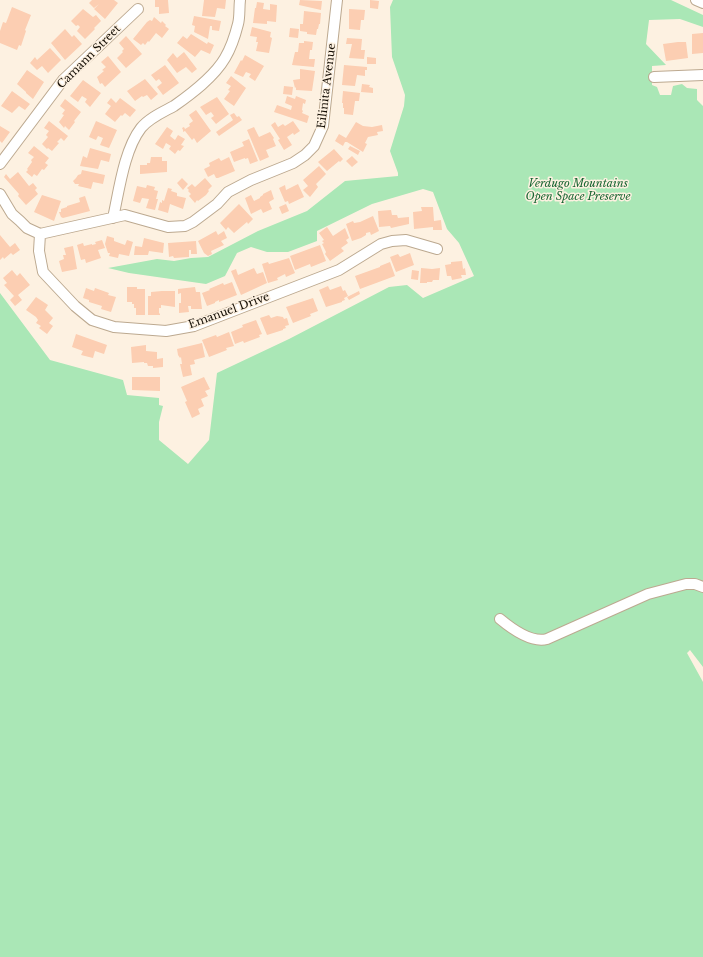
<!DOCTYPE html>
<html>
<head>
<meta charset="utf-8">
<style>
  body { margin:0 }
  canvas { display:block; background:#fdf1e1 }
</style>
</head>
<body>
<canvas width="703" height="957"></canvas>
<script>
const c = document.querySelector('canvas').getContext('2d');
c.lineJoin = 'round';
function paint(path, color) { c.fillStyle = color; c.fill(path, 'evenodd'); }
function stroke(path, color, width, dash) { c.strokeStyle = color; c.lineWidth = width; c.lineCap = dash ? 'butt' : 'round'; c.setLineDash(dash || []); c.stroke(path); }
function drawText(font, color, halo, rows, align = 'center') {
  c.font = font + ' "Libre Baskerville",serif'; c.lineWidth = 3; c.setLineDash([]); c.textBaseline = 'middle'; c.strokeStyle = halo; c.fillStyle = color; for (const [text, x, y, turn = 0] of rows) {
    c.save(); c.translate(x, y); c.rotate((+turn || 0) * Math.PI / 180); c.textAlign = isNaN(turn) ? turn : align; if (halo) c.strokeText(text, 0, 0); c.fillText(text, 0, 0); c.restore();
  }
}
paint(new Path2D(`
  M 393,0 L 671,0 L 703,15 L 703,27 L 680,19 L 649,20 L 646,44 L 666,65 L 652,66 L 652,85 L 657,87 L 660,95 L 671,95 L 673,86 L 682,84 L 687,88 L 697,89 L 697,100 L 703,106 L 703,667 L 690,650 L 687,653 L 703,682 L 703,957 L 0,957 L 0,293 L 50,360 L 123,380 L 127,395 L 159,398 L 159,405 L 163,406 L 159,422 L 159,440 L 188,464 L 209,440 L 217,373 L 289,339 L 389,287 L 407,285 L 423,298 L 474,276 L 459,243 L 447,229 L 433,192 L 423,189 L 372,204 L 317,231 L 317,241 L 288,252 L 267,252 L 251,247 L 237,253 L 225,276 L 206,284 L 129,273 L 108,268 L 157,259 L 174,261 L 191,258 L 208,257 L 258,231 L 307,211 L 345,181 L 398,176 L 398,173 L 390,151 L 404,106 L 405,95 L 392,57 L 390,7 Z`), '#aae7b6');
paint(new Path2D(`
  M 92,0 L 114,0 L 118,3 L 105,19 L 94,9 L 99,4 L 94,8 L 89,3 Z
  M 155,0 L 168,0 L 169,13 L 159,14 L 159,7 L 155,7 Z
  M 204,0 L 226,0 L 225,9 L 217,8 L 215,17 L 202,16 Z
  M 300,0 L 322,1 L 321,10 L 299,5 Z
  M 370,0 L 379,1 L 378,9 L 370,8 Z
  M 257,2 L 264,3 L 263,9 L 270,10 L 270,4 L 277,5 L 276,22 L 267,21 L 267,24 L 253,23 L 255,8 L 256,8 Z
  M 12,7 L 31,15 L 25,30 L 26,31 L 21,46 L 19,45 L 17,50 L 0,43 L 0,31 L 3,22 L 6,23 Z
  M 83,9 L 93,17 L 96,15 L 101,21 L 94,28 L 95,29 L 85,39 L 77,31 L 80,27 L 78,25 L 76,26 L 71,21 Z
  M 349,9 L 365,10 L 364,20 L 361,20 L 360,30 L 349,29 Z
  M 304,11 L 321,13 L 320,24 L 319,24 L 318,29 L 317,29 L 316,35 L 307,34 L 307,32 L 300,31 L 300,24 L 303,24 Z
  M 194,16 L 221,21 L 219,31 L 212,30 L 212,26 L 210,26 L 208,39 L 194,32 L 195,26 L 192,25 Z
  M 154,17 L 161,23 L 162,21 L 166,25 L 165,26 L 169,29 L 162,38 L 156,33 L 149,42 L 148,41 L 145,45 L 143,43 L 141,45 L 133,39 L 147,22 L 150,20 L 152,21 Z
  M 252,27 L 271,32 L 270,37 L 272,38 L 269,53 L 256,51 L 258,42 L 256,42 L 257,37 L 250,36 Z
  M 290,28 L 299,29 L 298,38 L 289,37 Z
  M 65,29 L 72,37 L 74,35 L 82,44 L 65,60 L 51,43 Z
  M 703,33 L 703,53 L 692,54 L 692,34 Z
  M 191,34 L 207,44 L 208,42 L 214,45 L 210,54 L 201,50 L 195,57 L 177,43 L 183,36 L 187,39 Z
  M 126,36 L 142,54 L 126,68 L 117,58 L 123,52 L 122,51 L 124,49 L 119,43 Z
  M 347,38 L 362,39 L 361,50 L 365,50 L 364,59 L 349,58 L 352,44 L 346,44 Z
  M 304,41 L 313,42 L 312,50 L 310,50 L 309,59 L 315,59 L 314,67 L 292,65 L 295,52 L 298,52 L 299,43 L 304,43 Z
  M 678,42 L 686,42 L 688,58 L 666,61 L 663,44 Z
  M 50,48 L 61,60 L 48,73 L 42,66 L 37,70 L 30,63 L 35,57 L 37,60 Z
  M 184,52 L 197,69 L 192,73 L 186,67 L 177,73 L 167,60 L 173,53 L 177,58 Z
  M 245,55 L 264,66 L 255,81 L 249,77 L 251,74 L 246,72 L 243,77 L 234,73 L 241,60 L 242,61 Z
  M 108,56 L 121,72 L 105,87 L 102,83 L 100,84 L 97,77 L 104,71 L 102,70 L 106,67 L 101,62 Z
  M 367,57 L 376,58 L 376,64 L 367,64 Z
  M 165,65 L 179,83 L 163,95 L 157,87 L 162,83 L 159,79 L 156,81 L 151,75 Z
  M 344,65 L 367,67 L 367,70 L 365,70 L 365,76 L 357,75 L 355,86 L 342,85 Z
  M 300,69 L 315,71 L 312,91 L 296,90 L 296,87 L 295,88 L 293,80 L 300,79 Z
  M 27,70 L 44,82 L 33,99 L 26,93 L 26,92 L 17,84 Z
  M 231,76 L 246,88 L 234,106 L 224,99 L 230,91 L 228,90 L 231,86 L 226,83 Z
  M 145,79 L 158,94 L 151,100 L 147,95 L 143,97 L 142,96 L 135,101 L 127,91 Z
  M 83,80 L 101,93 L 90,107 L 85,102 L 87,99 L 82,96 L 78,102 L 70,96 Z
  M 362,84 L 370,85 L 369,87 L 373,88 L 373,93 L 361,92 Z
  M 284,86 L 293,87 L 292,95 L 283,94 Z
  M 12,91 L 30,104 L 25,110 L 19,106 L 12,113 L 1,106 Z
  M 343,91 L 360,93 L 359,101 L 355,101 L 353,115 L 344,114 L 344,108 L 343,108 L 343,103 L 342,103 Z
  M 287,96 L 295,99 L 296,96 L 306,100 L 305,104 L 303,103 L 302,110 L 303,111 L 302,113 L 309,116 L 307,123 L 274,112 L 277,105 L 291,110 L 292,106 L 285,103 Z
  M 217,97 L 229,114 L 216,124 L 211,118 L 214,116 L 211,112 L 206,115 L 200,107 Z
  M 111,98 L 116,103 L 120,98 L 136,110 L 130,117 L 125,113 L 122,116 L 121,115 L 115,122 L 105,114 L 111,106 L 107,103 Z
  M 65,99 L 81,112 L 74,121 L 75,122 L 69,130 L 65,126 L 64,128 L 59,122 L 64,115 L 62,114 L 65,110 L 60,106 Z
  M 196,110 L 211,131 L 197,143 L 194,138 L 192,140 L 185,131 L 183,132 L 183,130 L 182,128 L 184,127 L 185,129 L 190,126 L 189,124 L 193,121 L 189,115 Z
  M 234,113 L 237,117 L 239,116 L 242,120 L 219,136 L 216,132 L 233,120 L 230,115 Z
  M 49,121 L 68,136 L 64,141 L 61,138 L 57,142 L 59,143 L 52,151 L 48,148 L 47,149 L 42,144 L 48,137 L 46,135 L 49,131 L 44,128 Z
  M 96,121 L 117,130 L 109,148 L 100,145 L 103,138 L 98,136 L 96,140 L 89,137 Z
  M 293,121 L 300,131 L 294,135 L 293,133 L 287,137 L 292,145 L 284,150 L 278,140 L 280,139 L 271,125 L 275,122 L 278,127 L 283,124 L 285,126 Z
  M 356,122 L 363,126 L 372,127 L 382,125 L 383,131 L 377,132 L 378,135 L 368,137 L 365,143 L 367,144 L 363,152 L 347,142 L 345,142 L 343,146 L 335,141 L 339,134 L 346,138 Z
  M 0,126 L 10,132 L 2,143 L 0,141 Z
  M 167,127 L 173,131 L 170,136 L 175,140 L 178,135 L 185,139 L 181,145 L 184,146 L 180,151 L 178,150 L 175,154 L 169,149 L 171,146 L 166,143 L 163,149 L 155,144 Z
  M 254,127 L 259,137 L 270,132 L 274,138 L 273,139 L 276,146 L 266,150 L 269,157 L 260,161 L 247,130 Z
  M 249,139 L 258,161 L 250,164 L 248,158 L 245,159 L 245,158 L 234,162 L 230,152 L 244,146 L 242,142 Z
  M 34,146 L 49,158 L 45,163 L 48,165 L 44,170 L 42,169 L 37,176 L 34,174 L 32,177 L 26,172 L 28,170 L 27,169 L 32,162 L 31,160 L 34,157 L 28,153 Z
  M 350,146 L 360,151 L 358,155 L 348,149 Z
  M 90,148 L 111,154 L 109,162 L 101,160 L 98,169 L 80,166 L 83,156 L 87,158 Z
  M 334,149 L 343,159 L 340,162 L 339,161 L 327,171 L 318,162 Z
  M 352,156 L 358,162 L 352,167 L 346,161 Z
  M 151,157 L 162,157 L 162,161 L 167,161 L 167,172 L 140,174 L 140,165 L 147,165 L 147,163 L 150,163 Z
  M 229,157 L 235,171 L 218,178 L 216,178 L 214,174 L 208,177 L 204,169 L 210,166 L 209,163 L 219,158 L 221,161 Z
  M 319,166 L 326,174 L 316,184 L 318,187 L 310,197 L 303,190 L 308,186 L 303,180 Z
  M 82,170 L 105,175 L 103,184 L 93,182 L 91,189 L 78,186 L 79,184 L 75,184 L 73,181 L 76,178 L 78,175 L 81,174 Z
  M 18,172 L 29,186 L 33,183 L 37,188 L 35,190 L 38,194 L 26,205 L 18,196 L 19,194 L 4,177 L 6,174 L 10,179 Z
  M 182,178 L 188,184 L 183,190 L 177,183 Z
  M 205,178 L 212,186 L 208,190 L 209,191 L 206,195 L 198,201 L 197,200 L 195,203 L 189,196 L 191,194 L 188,191 L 189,190 L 187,188 L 192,184 L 195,187 Z
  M 298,184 L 304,197 L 289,204 L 288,201 L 285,202 L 279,188 L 285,185 L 286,190 Z
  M 147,185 L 155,187 L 154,190 L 158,191 L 156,199 L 158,199 L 155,210 L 146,208 L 149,199 L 142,198 L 140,203 L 133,201 L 137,186 L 146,188 Z
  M 168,188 L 172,189 L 171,191 L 177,193 L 177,196 L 186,198 L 183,209 L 170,204 L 168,213 L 158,210 L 160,202 L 162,203 L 162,200 L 164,201 Z
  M 271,190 L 274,199 L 269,202 L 272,209 L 263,213 L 261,209 L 251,214 L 245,198 L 251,195 L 254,201 L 260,198 L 260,197 L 263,195 L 263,194 Z
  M 42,195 L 61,201 L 54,221 L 34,212 Z
  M 85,196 L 90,211 L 63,218 L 61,217 L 59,212 L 61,212 L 61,209 L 67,207 L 67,206 L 80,202 L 79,198 Z
  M 239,204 L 253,219 L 248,224 L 247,222 L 234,233 L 228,227 L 226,230 L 220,223 Z
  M 286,204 L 289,211 L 282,214 L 279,207 Z
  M 421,207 L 433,207 L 434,221 L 441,220 L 442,230 L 433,230 L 433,227 L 414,229 L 413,212 L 422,211 Z
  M 391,210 L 392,215 L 397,215 L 398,218 L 409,217 L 409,224 L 391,228 L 390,226 L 379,227 L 378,211 Z
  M 373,216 L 379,231 L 371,235 L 370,232 L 366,233 L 366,235 L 361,238 L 352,241 L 346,224 L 353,221 L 354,223 L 360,222 Z
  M 327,227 L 333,236 L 345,228 L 349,238 L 346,240 L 348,243 L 341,248 L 344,251 L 330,261 L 325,254 L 326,252 L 322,244 L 324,243 L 322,241 L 324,240 L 319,233 Z
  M 216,231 L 218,235 L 224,231 L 227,238 L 221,241 L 224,245 L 211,251 L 212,254 L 208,256 L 204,253 L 198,241 Z
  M 0,235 L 10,247 L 15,243 L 20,250 L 13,255 L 11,253 L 4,259 L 3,257 L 0,260 Z
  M 107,236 L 114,238 L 114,241 L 125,245 L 127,240 L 133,242 L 129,256 L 119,254 L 118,258 L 109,256 L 110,253 L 108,253 L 105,244 Z
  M 144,238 L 164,243 L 163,253 L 149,251 L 148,255 L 134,255 L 135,246 L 142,247 Z
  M 102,240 L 105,248 L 98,250 L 101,258 L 86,263 L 85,259 L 81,260 L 77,245 L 83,243 L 84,246 L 92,244 L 92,245 L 96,244 L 95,242 Z
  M 196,241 L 197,254 L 191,254 L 191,250 L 189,250 L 189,257 L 174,258 L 173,256 L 169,257 L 168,243 Z
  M 320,245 L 326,261 L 311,267 L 310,264 L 295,270 L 290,256 Z
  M 73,246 L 77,269 L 62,272 L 59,261 L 64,259 L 63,255 L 66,255 L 64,248 Z
  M 410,253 L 414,265 L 396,272 L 390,257 L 398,254 L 400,257 Z
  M 289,258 L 295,273 L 286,277 L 285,274 L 277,278 L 278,280 L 268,283 L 262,264 L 268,262 L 269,264 Z
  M 462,261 L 463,269 L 465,268 L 466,275 L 461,275 L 462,278 L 452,280 L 451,276 L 447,276 L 445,265 L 451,264 L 451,262 Z
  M 390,262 L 395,276 L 360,289 L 355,276 L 380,267 L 380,266 Z
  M 254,268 L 257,274 L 263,272 L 267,283 L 241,295 L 231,271 L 236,269 L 238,275 Z
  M 421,268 L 432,269 L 440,268 L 439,280 L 433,280 L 432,282 L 427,282 L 427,283 L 420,283 Z
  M 12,270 L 17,276 L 20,273 L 30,285 L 18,295 L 22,300 L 15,306 L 10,300 L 14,296 L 4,285 L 7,283 L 3,278 Z
  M 412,270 L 419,271 L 418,280 L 411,279 Z
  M 232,282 L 237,295 L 219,302 L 219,300 L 215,302 L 215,303 L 207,306 L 202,293 L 210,290 L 209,289 L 223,283 L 224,285 Z
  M 328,286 L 330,290 L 341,286 L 343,291 L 345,290 L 348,296 L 344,298 L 345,300 L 342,301 L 342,302 L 326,307 L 319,290 Z
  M 127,287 L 137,287 L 137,289 L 145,289 L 145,315 L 136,315 L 136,308 L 134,308 L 134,304 L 132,304 L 132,302 L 127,302 Z
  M 195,287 L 196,292 L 200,292 L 202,309 L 191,309 L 191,306 L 188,306 L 189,312 L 179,313 L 179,303 L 181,303 L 181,293 L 178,294 L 178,289 Z
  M 86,288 L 94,291 L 95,288 L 109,293 L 108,295 L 116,297 L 111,312 L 101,309 L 102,306 L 89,302 L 89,300 L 83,298 Z
  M 162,291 L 175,291 L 175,307 L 161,305 L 161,308 L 159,308 L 159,313 L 160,314 L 160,315 L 148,315 L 148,296 L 151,296 L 151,292 Z
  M 359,291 L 360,294 L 349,300 L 347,297 Z
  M 36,297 L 48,305 L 45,310 L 53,318 L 49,323 L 53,326 L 47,334 L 39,328 L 41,326 L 36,323 L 38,320 L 36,317 L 26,310 Z
  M 313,298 L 318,311 L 310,314 L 311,316 L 293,323 L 286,307 Z
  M 269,315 L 271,318 L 277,316 L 283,317 L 284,319 L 287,318 L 289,325 L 285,326 L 286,328 L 283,329 L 283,330 L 267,335 L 260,318 Z
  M 256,320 L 262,334 L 259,335 L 260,337 L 244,343 L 243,341 L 235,344 L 231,332 L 243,327 L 242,325 Z
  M 229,332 L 234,346 L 226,348 L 227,350 L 209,357 L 202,340 L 216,335 L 217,337 Z
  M 76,334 L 107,345 L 104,354 L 95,351 L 93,358 L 81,355 L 83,351 L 72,347 Z
  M 202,343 L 205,357 L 194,360 L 195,364 L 190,365 L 192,375 L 183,377 L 180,364 L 182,364 L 181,357 L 180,358 L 178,355 L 177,349 Z
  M 146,345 L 146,351 L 157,352 L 157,359 L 163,358 L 163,367 L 153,368 L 153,366 L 148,366 L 147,363 L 144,363 L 144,362 L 132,363 L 131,347 Z
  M 132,377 L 160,377 L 160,391 L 132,390 Z
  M 204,377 L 210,389 L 205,391 L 208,396 L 201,399 L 204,406 L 198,409 L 200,414 L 192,418 L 185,402 L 187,401 L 181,387 Z`), '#fcceb2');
const minor = new Path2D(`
  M 696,0 L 703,3
  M 654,77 L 703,75
  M 0,164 L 63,80 L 138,9
  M 0,194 L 12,214 L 20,221 L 27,228 L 40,234 L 125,215 L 168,227 L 185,226 L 193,222 L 217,204 L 228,192 L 251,180 L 293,163 L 305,155 L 314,146 L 323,126 L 337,0
  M 113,218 C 119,191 124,150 141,128 C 149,118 163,112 174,106 C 191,94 214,77 225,58 C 231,48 235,36 238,24 C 240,17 239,8 240,0
  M 40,234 L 39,251 L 43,272 L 75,306 L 92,320 L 114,327 L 166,331 L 194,326 L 339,270 L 381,244 L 392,241 L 406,240 L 437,249
  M 500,619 C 512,629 532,643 547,639 L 648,594 L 686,584 L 695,584 L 703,587`);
stroke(minor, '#bca990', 12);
stroke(minor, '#fff', 10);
drawText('11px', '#140e05', '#fdf1e1', [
  ["Camann Street",89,57,-45],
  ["Eilinita Avenue",327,86,-83],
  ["Emanuel Drive",229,311,-20]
]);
drawText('italic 11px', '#186532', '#fdf1e1', [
  ["Verdugo Mountains",578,184],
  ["Open Space Preserve",578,197]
]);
</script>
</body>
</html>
